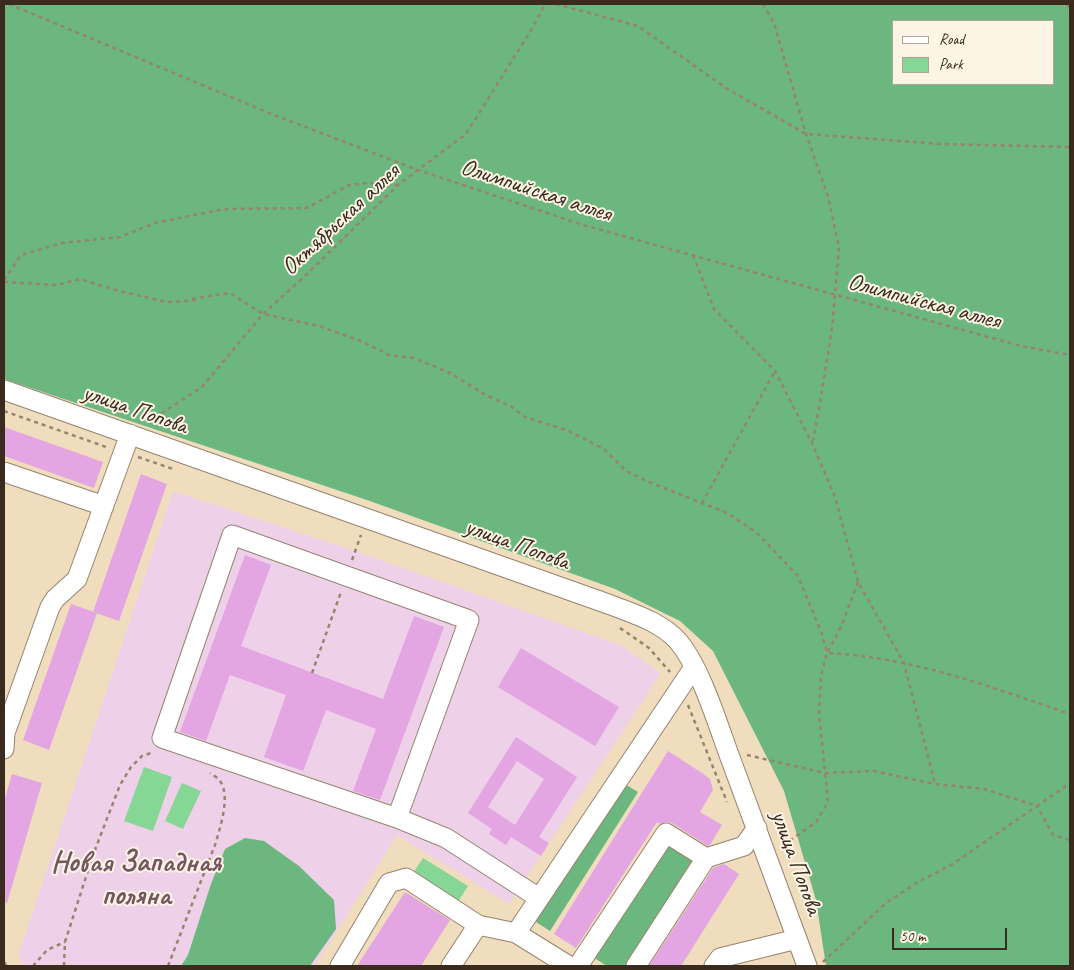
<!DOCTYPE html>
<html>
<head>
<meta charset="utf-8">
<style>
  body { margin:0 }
  #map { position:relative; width:1074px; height:970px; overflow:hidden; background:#f0ddbd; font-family:Caveat,sans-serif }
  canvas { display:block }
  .frame { position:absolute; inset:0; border:5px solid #3b2a1e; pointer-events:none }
  .legend { position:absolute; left:892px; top:20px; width:162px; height:65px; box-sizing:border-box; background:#fcf5e5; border:1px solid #afa495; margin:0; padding:6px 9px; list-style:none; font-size:15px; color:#3b2a1e }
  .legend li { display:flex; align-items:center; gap:10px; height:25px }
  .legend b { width:25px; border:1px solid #afa495 }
  .scale { position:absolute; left:892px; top:928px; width:115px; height:22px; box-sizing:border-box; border:2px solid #3b2a1e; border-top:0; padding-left:6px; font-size:15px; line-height:18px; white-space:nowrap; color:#3b2a1e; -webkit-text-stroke:4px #fcf5e5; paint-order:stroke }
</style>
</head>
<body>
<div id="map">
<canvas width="1074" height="970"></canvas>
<div class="frame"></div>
<ul class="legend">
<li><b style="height:6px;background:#fff"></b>Road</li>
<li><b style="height:14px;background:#86d696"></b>Park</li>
</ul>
<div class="scale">50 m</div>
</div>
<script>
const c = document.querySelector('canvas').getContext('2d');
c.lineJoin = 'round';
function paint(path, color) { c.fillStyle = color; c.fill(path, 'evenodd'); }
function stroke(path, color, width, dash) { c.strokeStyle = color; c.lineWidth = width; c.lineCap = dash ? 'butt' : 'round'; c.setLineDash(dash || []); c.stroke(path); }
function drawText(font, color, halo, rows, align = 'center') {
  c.font = font + ' Caveat,sans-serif'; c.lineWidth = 4; c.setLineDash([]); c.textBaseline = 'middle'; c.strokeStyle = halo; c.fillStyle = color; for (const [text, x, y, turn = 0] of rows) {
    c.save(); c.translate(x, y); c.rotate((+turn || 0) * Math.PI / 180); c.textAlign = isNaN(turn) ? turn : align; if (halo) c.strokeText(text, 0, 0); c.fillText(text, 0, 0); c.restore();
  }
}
paint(new Path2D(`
  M 173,491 L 355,551 L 620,645 L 661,673 L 509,904 L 397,835 L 315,966 L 25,966 L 18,956 Z`), '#eed0e8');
paint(new Path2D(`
  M 144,767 L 172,777 L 153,831 L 124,821 Z
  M 182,783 L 201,791 L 183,829 L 165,821 Z
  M 423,858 L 468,886 L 458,902 L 413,873 Z`), '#86d696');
paint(new Path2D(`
  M 4,4 L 1070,4 L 1070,966 L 826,966 L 816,900 L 784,791 L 713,651 L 680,621 L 615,589 L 367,500 L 4,379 ZM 893,21 L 1053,21 L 1053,84 L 893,84 Z
  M 623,783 L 638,792 L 550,931 L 533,920 Z
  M 245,838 L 264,841 L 299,866 L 334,900 L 336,929 L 310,966 L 181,966 L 188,955 L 211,884 L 225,849 Z
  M 667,839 L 699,860 L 629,966 L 607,966 L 591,956 Z`), '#6cb77f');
paint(new Path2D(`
  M 4,427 L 103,462 L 94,488 L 4,456 Z
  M 141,474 L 167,484 L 119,621 L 93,612 Z
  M 245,555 L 271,565 L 241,646 L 383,699 L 414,616 L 444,627 L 380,800 L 353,791 L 376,729 L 326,710 L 303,771 L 264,757 L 286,695 L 230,675 L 206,741 L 180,732 Z
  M 71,604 L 97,613 L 49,750 L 23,740 Z
  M 521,648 L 619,707 L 595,746 L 498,687 Z
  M 516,737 L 577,777 L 539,837 L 549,843 L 541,856 L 511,837 L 506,845 L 489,834 L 492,829 L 468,813 ZM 517,761 L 544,779 L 515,825 L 488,807 Z
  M 668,751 L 702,773 L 710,779 L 713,790 L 700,812 L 722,825 L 710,845 L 708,846 L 672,823 L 666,822 L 660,824 L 657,822 L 576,948 L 554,934 Z
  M 12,774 L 42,783 L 7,903 L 4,902 L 4,802 Z
  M 724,864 L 739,874 L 681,966 L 649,966 L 713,868 Z
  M 405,892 L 450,920 L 421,966 L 357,966 Z`), '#e4a5e3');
const minor = new Path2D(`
  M 4,390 L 611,605 C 634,614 661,622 678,641 C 700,667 716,719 728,752 C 754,823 781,895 807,966
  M 4,472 L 104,506
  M 4,749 L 5,733 L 50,607 L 55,599 L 77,579 L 130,434
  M 397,818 L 469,620 L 232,535 L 162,738 L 397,818 L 446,838 L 539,898
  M 516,933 L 694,667
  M 340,966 L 389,883 L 406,878 L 478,925 L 516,933 L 569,966
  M 451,966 L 478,925
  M 578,966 L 666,833 L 706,858 L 744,846 L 757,828
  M 636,966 L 706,858
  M 714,966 L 720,958 L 797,939`);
stroke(minor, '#96846e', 21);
stroke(new Path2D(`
  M 9,4 L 269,113 L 418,170 L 583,225 L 1021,346 L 1070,355
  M 556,4 L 638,26 L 726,88 L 806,134 L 941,144 L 1070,147
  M 763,4 L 774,23 L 806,134 L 828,196 L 839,247 L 832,329 L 820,402 L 813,441
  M 1067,4 L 1070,10
  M 693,255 L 714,309 L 775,371 L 812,443 L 835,497 L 858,582 L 904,663 L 935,784
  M 4,280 L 21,255 L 62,243 L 120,237 L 155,223 L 224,209 L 307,208 L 349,185 L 367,183 L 397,185
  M 4,282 L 57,285 L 80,279 L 119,291 L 167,302 L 198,300 L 190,299 L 230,293 L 263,314 L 319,326 L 361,341 L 389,355 L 414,358 L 450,373 L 484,394 L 512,407 L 525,417 L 569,431 L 604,449 L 626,471 L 649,482 L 727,513 L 756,532 L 798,576 L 822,634 L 827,653 L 821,676 L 819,713 L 828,802 L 816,822 L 781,847
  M 4,411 L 109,448
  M 148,422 L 202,387 L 263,314 L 305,276 L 398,185 L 466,134 L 530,32 L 545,4
  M 138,457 L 173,469
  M 702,503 L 775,371
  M 352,560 L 361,535
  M 858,582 L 841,627 L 827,653 C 912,657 991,687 1070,714
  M 620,628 L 649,648 L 670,672
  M 312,673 L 341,592
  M 688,705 L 727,802
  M 747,755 L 825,773 L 874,771 L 935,784 L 984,789 L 1037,806 L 1070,783
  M 4,962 L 7,966
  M 823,962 L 886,903 L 918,882 L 951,865 L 1037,806 L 1053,835 L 1070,840
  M 33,966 L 47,950 L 65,942
  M 64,966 L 65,942 L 93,855 L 120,785 L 131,767 L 142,756 L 154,752
  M 168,966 L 215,845 C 220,828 231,796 220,781 C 218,778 213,775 210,773`), '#96846e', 2.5, [4, 4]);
stroke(minor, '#fff', 19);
drawText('24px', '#3b2a1e', '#fcf5e5', [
  ["Олимпийская аллея",536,191,18],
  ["Октябрьская аллея",341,220,-43],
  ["Олимпийская аллея",924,302,15],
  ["улица Попова",135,410,19],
  ["улица Попова",517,545,20],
  ["улица Попова",796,863,70]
]);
drawText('bold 29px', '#765563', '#fcf5e5', [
  ["Новая Западная",136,863],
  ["поляна",136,896]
]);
</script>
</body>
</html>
